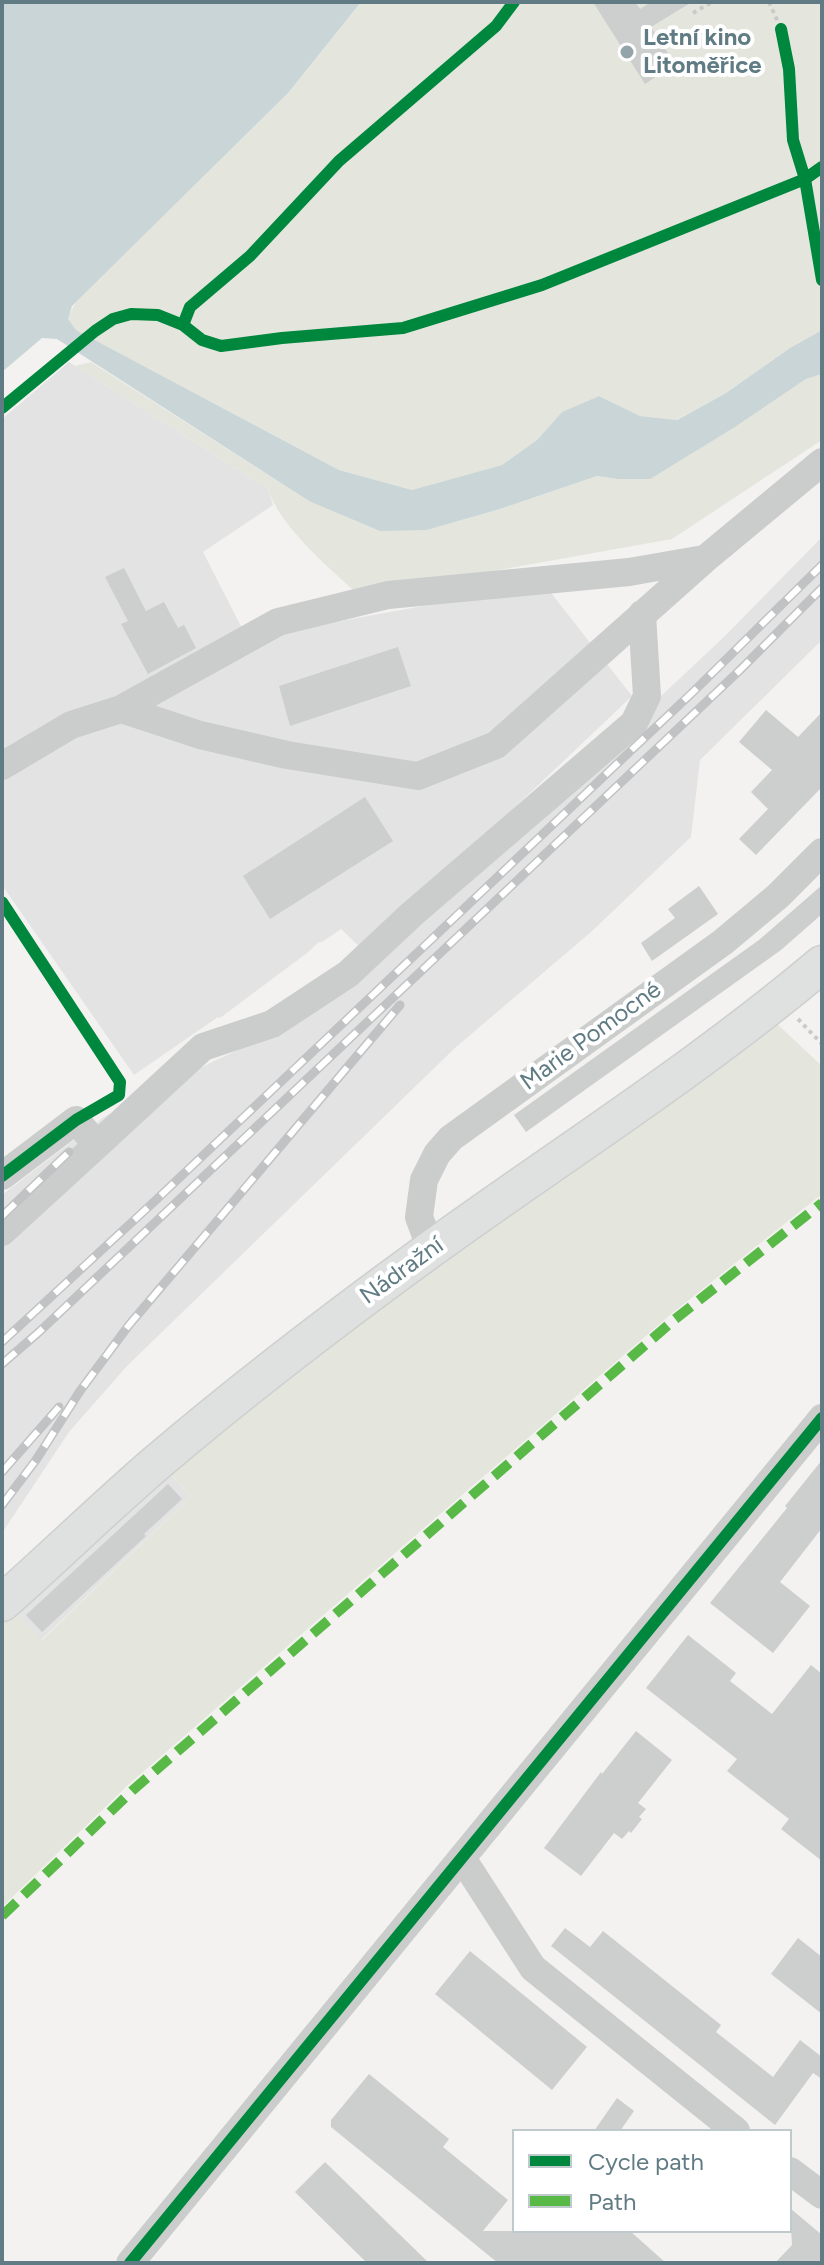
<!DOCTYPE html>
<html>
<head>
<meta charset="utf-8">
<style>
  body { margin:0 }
  #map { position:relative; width:824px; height:2265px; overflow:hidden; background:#f3f2f0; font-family:Figtree,sans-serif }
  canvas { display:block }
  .frame { position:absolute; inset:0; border:4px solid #607b83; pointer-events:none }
  .legend { position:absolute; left:512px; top:2129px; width:280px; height:104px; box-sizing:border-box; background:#fff; border:2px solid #bfcacd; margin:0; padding:10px 14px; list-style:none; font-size:24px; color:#607b83 }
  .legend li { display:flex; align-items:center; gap:16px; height:40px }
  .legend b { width:40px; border:2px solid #bfcacd }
</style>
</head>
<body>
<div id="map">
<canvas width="824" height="2265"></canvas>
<div class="frame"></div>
<ul class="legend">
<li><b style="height:10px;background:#00873e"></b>Cycle path</li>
<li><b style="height:10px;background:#58b947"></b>Path</li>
</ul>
</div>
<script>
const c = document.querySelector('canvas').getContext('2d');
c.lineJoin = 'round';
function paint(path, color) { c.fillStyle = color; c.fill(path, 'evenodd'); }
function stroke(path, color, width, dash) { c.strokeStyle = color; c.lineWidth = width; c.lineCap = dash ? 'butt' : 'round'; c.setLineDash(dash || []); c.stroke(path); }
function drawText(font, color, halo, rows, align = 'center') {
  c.font = font + ' Figtree,sans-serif'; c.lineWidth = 8; c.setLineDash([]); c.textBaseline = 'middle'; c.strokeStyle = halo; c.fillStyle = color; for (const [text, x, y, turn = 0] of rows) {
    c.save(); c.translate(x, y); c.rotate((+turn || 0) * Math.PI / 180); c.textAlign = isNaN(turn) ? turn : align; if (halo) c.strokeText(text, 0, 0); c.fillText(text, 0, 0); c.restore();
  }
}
paint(new Path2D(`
  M 69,362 L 268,489 L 273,505 L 203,552 L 247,638 L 544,584 L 632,696 L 451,868 L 362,949 L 341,929 L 322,942 L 319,942 L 307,953 L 220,1018 L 218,1017 L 134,1075 L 2,885 L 2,419 Z
  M 822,537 L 822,640 L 700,760 L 691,837 L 591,932 L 455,1048 L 127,1366 L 69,1432 L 2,1533 L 2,1195 L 104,1117 L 212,1062 L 296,1023 L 528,821 L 725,636 Z
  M 167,1471 L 191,1496 L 41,1640 L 12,1610 Z`), '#e3e3e3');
paint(new Path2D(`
  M 361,2 L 822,2 L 822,330 L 790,348 L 726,393 L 676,420 L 640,416 L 599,396 L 562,412 L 537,440 L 502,465 L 412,490 L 339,470 L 76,330 L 67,319 L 76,302 L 288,93 Z
  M 91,362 L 309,501 L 427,530 L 500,509 L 597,476 L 617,479 L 650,478 L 735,427 L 806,379 L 822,374 L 822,440 L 672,539 L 471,575 L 363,599 C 333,571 280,528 268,489 L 75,366 Z
  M 775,1022 L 822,1066 L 822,1194 L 670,1315 L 305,1631 L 128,1785 L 2,1907 L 2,1620 L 12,1610 L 42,1640 L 191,1496 L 167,1471 L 299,1363 Z`), '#e4e6de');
paint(new Path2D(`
  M 2,2 L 361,2 L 288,93 L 72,306 L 68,319 L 76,330 L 339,470 L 412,490 L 502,465 L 537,440 L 562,412 L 599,396 L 640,416 L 677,420 L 726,393 L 790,348 L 822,330 L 822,374 L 806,379 L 735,427 L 650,479 L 617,479 L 597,476 L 500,509 L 427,530 L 380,531 L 309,501 L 57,339 L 42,338 L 2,372 Z`), '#c9d5d6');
paint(new Path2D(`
  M 593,2 L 635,2 L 640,9 L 651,2 L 692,2 L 651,27 L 675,64 L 645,84 Z
  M 124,568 L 146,611 L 164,602 L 178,628 L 184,625 L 196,648 L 148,674 L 121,624 L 128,621 L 105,577 Z
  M 398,647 L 411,686 L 290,726 L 279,686 Z
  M 766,710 L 798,737 L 822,712 L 822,787 L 756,855 L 739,839 L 768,809 L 751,792 L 772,770 L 739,742 Z
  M 365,797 L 393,841 L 270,919 L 243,876 Z
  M 822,885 L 822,914 L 781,950 L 526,1132 L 514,1115 L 759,940 Z
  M 699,886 L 718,914 L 652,961 L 641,943 L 675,918 L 668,909 Z
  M 822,1460 L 822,1528 L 780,1582 L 810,1606 L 773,1653 L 710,1603 L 787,1508 L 785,1506 Z
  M 168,1484 L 182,1499 L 144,1534 L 146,1536 L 42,1632 L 26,1615 Z
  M 688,1635 L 736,1673 L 730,1681 L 772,1714 L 811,1665 L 822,1674 L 822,1861 L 781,1829 L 789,1819 L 727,1771 L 737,1759 L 646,1688 Z
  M 636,1731 L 672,1760 L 638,1803 L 646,1809 L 639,1817 L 642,1819 L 631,1833 L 629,1831 L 622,1839 L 614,1833 L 581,1876 L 544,1848 L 601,1772 L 602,1774 Z
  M 565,1928 L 590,1947 L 603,1931 L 721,2025 L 716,2032 L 773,2077 L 800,2040 L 822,2057 L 822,2079 L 813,2073 L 775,2125 L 551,1946 Z
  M 798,1938 L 822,1957 L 822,2014 L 771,1974 Z
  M 470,1951 L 587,2047 L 552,2090 L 435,1994 Z
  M 369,2074 L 449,2139 L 443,2147 L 508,2200 L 483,2231 L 630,2231 L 666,2263 L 498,2263 L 331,2127 L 331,2120 Z
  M 617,2098 L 634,2111 L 620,2131 L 594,2131 Z
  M 325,2162 L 429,2263 L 367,2263 L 295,2192 Z
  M 790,2208 L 822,2235 L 822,2263 L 775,2263 L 792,2245 Z`), '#cdcece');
const major = new Path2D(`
  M 2,1603 C 53,1558 102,1510 154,1465 C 243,1389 336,1318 431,1249 C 561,1155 699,1068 822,964`);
stroke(major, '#cecfcf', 39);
stroke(new Path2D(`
  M 769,2 L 781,29
  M 693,13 L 712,2
  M 798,1019 L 822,1044`), '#c9cbcb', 4, [4, 4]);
stroke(new Path2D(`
  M 121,709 L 278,622 L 388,595 L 629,572 L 704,559
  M 2,766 L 71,725 L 121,709 L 200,735 L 287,755 L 418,776 L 496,745 L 705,559 L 822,462
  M 97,1145 L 203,1047 L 272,1024 L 348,974 L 412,914 L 634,723 L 647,696 L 642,614
  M 2,1176 L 76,1120 L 97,1145 L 2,1232
  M 431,1249 L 419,1217 L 424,1180 L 437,1154 L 451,1138 L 723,942 L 778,896 L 822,852
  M 462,1858 L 533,1968 L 736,2131
  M 790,2171 L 822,2195
  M 130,2263 L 822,1418`), '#cbcdcd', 28);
stroke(major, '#dfe0e0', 36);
const rail = new Path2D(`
  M 2,1216 L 69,1152
  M 2,1342 L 157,1199 L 694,691 L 822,565
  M 2,1364 L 39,1332 L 740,670 L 822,588
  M 2,1472 L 59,1407
  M 2,1505 L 36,1460 L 80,1391 L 129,1325 L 400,1005`);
stroke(rail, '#c0c2c3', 9);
stroke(rail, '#fff', 6, [18]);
stroke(new Path2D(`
  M 2,1916 L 133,1790 L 674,1320 L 822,1203`), '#58b947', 10, [20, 10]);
stroke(new Path2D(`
  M 781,29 L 789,69 L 793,140 L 805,179 L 822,280
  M 183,325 L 190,307 L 250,256 L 339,161 L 496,26 L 514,2
  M 2,408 L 95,331 L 113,319 L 131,314 L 158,315 L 183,325 L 202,340 L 221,346 L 282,338 L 403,328 L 542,285 L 805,179 L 822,167
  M 2,902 L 120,1082 L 119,1095 L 76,1120 L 2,1176
  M 130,2263 L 822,1418`), '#00873e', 12);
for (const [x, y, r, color] of [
  [627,52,8,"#93a5a9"]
]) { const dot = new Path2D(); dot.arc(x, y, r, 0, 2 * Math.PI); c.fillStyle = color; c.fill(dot); stroke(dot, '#fff', 3); }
drawText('bold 24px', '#607b83', '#fff', [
  ["Letní kino",643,38],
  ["Litoměřice",643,66]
], 'left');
drawText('24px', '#607b83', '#fff', [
  ["Marie Pomocné",591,1036,-36],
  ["Nádražní",402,1271,-36]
]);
</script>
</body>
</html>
